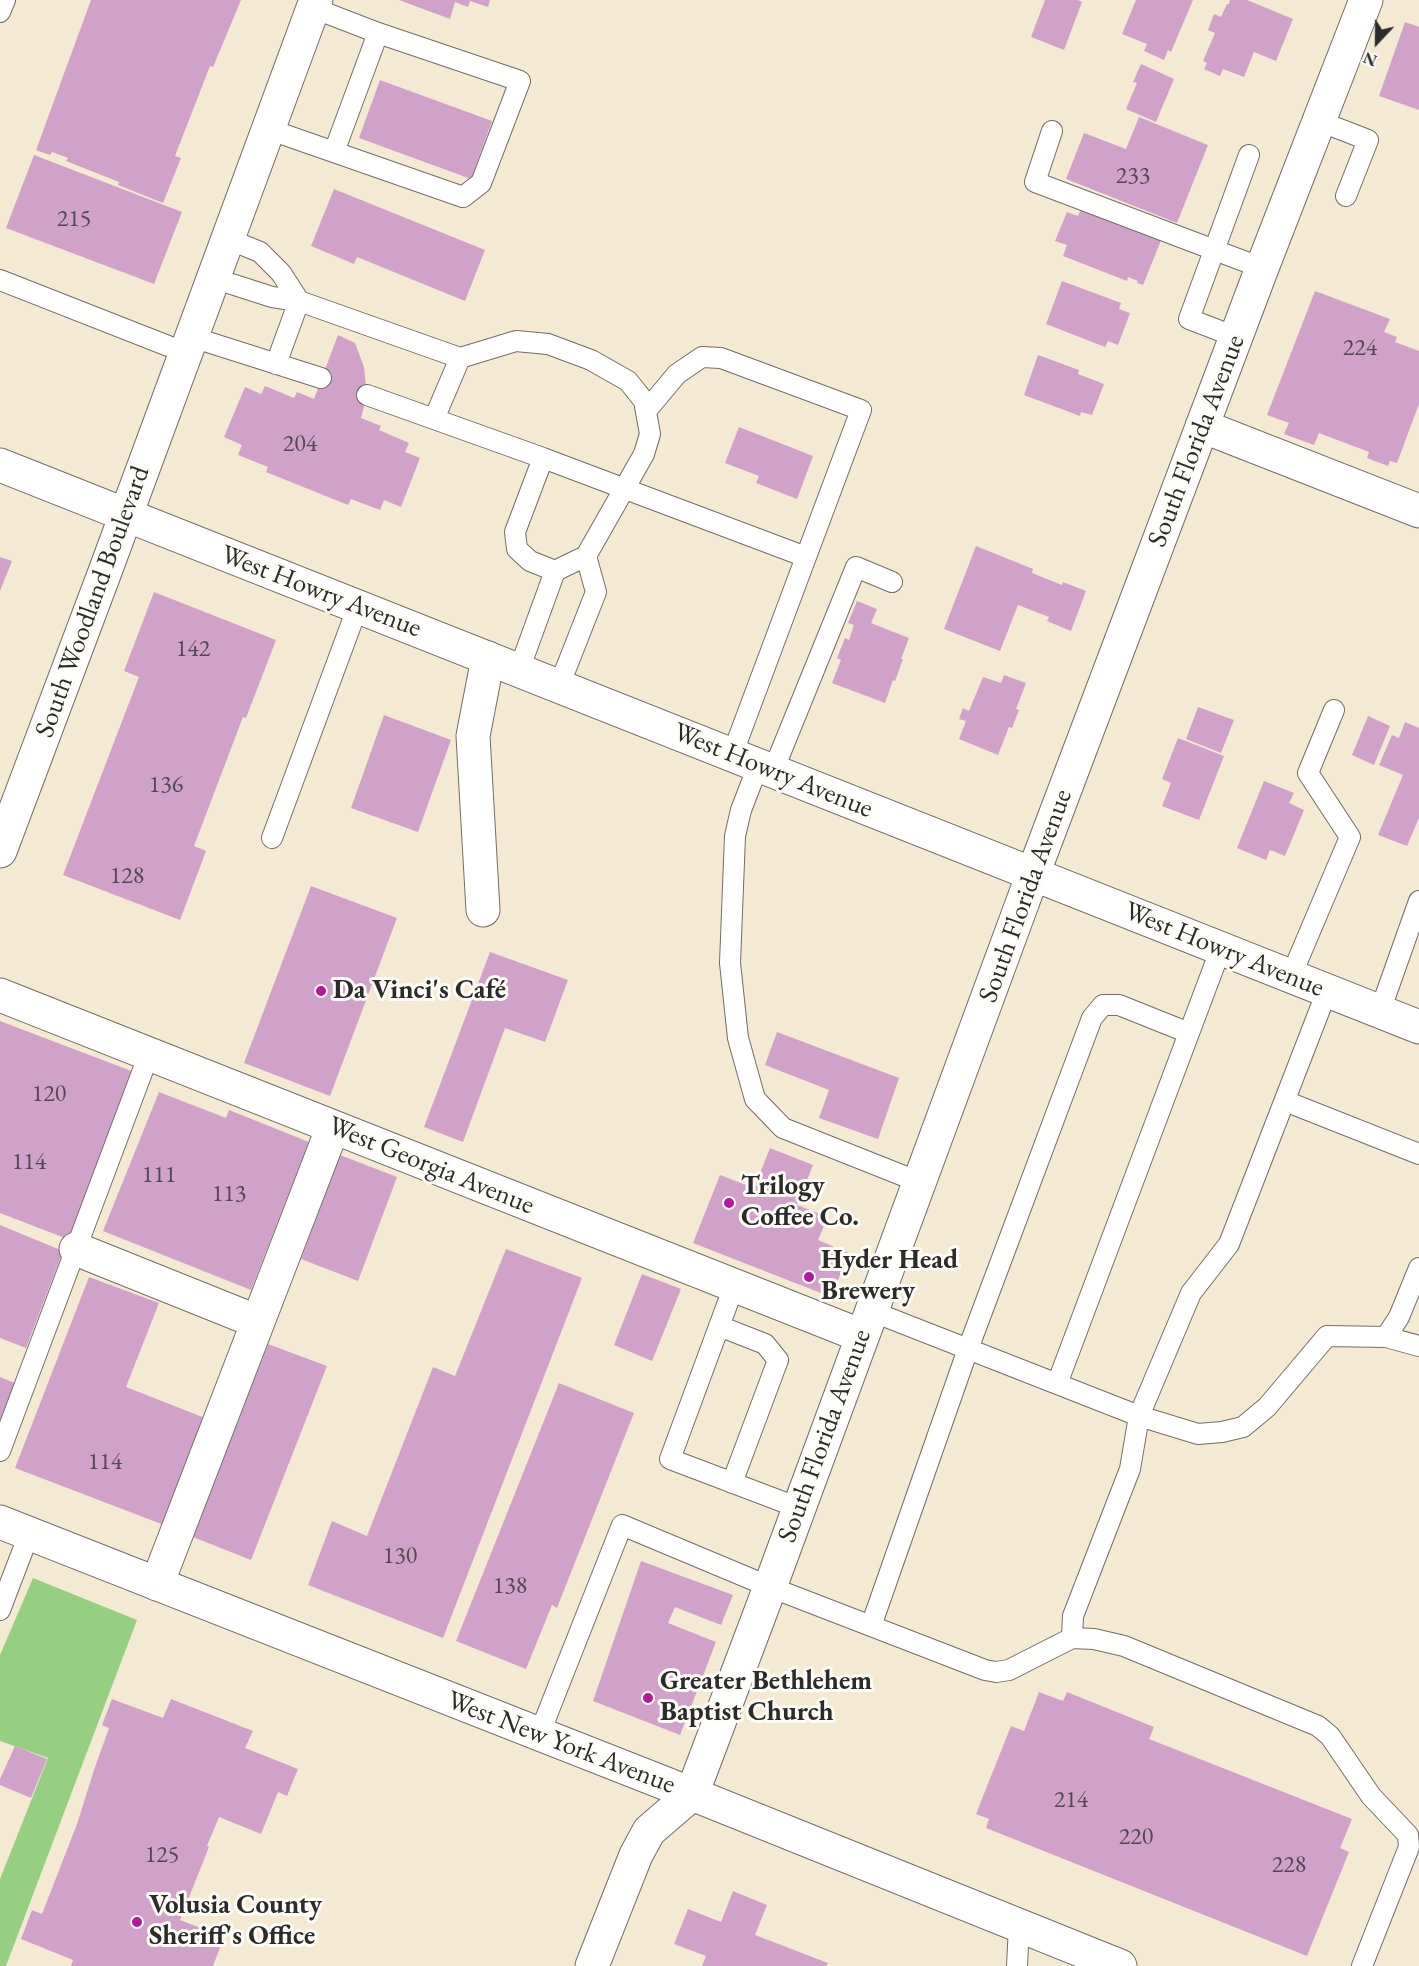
<!DOCTYPE html>
<html>
<head>
<meta charset="utf-8">
<style>
  body { margin:0 }
  #map { position:relative; width:1419px; height:1966px; overflow:hidden; background:#f4ead4; font-family:"EB Garamond",serif }
  canvas { display:block }
  .north { position:absolute; left:1347px; top:12px; width:60px; height:60px; -webkit-text-stroke:4px #fdfcf7; paint-order:stroke; rotate:202deg; font-size:16px; font-weight:700; line-height:24px; text-align:center; color:#2b2b2b }
  .north::after { content:''; display:block; margin:auto; width:21px; height:27px; background:#2b2b2b; clip-path:polygon(50% 0,100% 100%,50% 72%,0 100%) }
</style>
</head>
<body>
<div id="map">
<canvas width="1419" height="1966"></canvas>
<div class="north">N</div>
</div>
<script>
const c = document.querySelector('canvas').getContext('2d');
c.lineJoin = 'round';
function paint(path, color) { c.fillStyle = color; c.fill(path, 'evenodd'); }
function stroke(path, color, width, dash) { c.strokeStyle = color; c.lineWidth = width; c.lineCap = dash ? 'butt' : 'round'; c.setLineDash(dash || []); c.stroke(path); }
function drawText(font, color, halo, rows, align = 'center') {
  c.font = font + ' "EB Garamond",serif'; c.lineWidth = 6; c.setLineDash([]); c.textBaseline = 'middle'; c.strokeStyle = halo; c.fillStyle = color; for (const [text, x, y, turn = 0] of rows) {
    c.save(); c.translate(x, y); c.rotate((+turn || 0) * Math.PI / 180); c.textAlign = isNaN(turn) ? turn : align; if (halo) c.strokeText(text, 0, 0); c.fillText(text, 0, 0); c.restore();
  }
}
paint(new Path2D(`
  M 33,1578 L 137,1620 L 6,1966 L 0,1966 L 0,1879 L 48,1758 L 0,1741 L 0,1655 Z`), '#97cf82');
paint(new Path2D(`
  M 91,0 L 241,0 L 213,67 L 210,66 L 175,156 L 181,158 L 163,203 L 118,185 L 119,182 L 66,161 L 68,158 L 52,152 L 50,155 L 36,150 Z
  M 399,0 L 490,0 L 488,7 L 470,1 L 468,7 L 455,2 L 450,19 Z
  M 1045,0 L 1078,0 L 1082,2 L 1064,50 L 1031,37 Z
  M 1136,0 L 1193,0 L 1171,52 L 1168,50 L 1164,60 L 1144,51 L 1147,44 L 1122,34 Z
  M 1230,0 L 1247,0 L 1293,19 L 1276,61 L 1254,52 L 1244,77 L 1223,69 L 1220,76 L 1204,69 L 1207,63 L 1203,61 L 1215,33 L 1208,30 L 1214,14 L 1221,17 L 1227,4 L 1229,4 Z
  M 1405,22 L 1419,27 L 1419,110 L 1379,96 Z
  M 1141,64 L 1174,79 L 1156,122 L 1126,109 L 1137,83 L 1133,82 Z
  M 380,80 L 492,121 L 471,179 L 359,138 Z
  M 1139,117 L 1208,145 L 1177,223 L 1066,179 L 1084,133 L 1126,149 Z
  M 34,155 L 182,212 L 154,284 L 6,228 Z
  M 334,189 L 485,250 L 465,301 L 357,257 L 354,264 L 311,246 Z
  M 1082,207 L 1145,232 L 1145,234 L 1153,238 L 1155,235 L 1162,238 L 1143,285 L 1137,283 L 1138,281 L 1128,277 L 1127,281 L 1063,256 L 1067,245 L 1055,241 L 1067,212 L 1078,216 Z
  M 1062,281 L 1121,303 L 1119,309 L 1130,313 L 1118,345 L 1108,341 L 1105,347 L 1046,324 Z
  M 1315,291 L 1390,319 L 1384,332 L 1397,337 L 1395,342 L 1419,351 L 1419,404 L 1397,463 L 1390,461 L 1388,466 L 1367,458 L 1369,452 L 1319,433 L 1314,445 L 1284,434 L 1289,423 L 1267,415 Z
  M 338,335 L 355,343 L 364,367 L 367,395 L 361,418 L 381,426 L 379,430 L 409,443 L 405,452 L 420,458 L 401,507 L 384,500 L 380,510 L 351,499 L 348,505 L 266,472 L 268,467 L 238,455 L 242,445 L 224,437 L 245,387 L 261,394 L 265,386 L 294,398 L 297,392 L 314,399 Z
  M 1038,355 L 1079,370 L 1078,374 L 1104,384 L 1092,415 L 1081,412 L 1080,416 L 1024,395 Z
  M 739,427 L 813,456 L 797,499 L 756,483 L 759,476 L 725,463 Z
  M 976,546 L 1033,569 L 1032,573 L 1062,585 L 1063,582 L 1086,591 L 1071,631 L 1047,621 L 1049,617 L 1018,605 L 1000,651 L 944,629 Z
  M 0,557 L 12,561 L 0,591 Z
  M 154,592 L 276,640 L 246,718 L 243,717 L 194,846 L 206,851 L 180,920 L 63,875 L 139,677 L 124,671 Z
  M 857,601 L 877,609 L 871,623 L 909,638 L 901,659 L 903,659 L 895,681 L 893,680 L 885,703 L 832,683 L 841,660 L 837,658 L 845,638 L 849,640 L 854,625 L 848,623 Z
  M 1004,675 L 1026,683 L 1016,709 L 1019,710 L 1012,728 L 1009,727 L 998,755 L 959,739 L 966,721 L 959,719 L 963,708 L 969,711 L 983,677 L 1001,683 Z
  M 1198,707 L 1234,720 L 1221,753 L 1186,739 Z
  M 384,715 L 451,740 L 418,832 L 351,808 Z
  M 1368,716 L 1390,726 L 1374,765 L 1352,755 Z
  M 1405,722 L 1419,728 L 1419,818 L 1407,846 L 1378,835 L 1403,775 L 1379,765 L 1392,735 L 1399,738 Z
  M 1178,738 L 1224,756 L 1199,820 L 1162,806 L 1171,783 L 1162,779 Z
  M 1264,781 L 1294,793 L 1289,803 L 1304,810 L 1285,856 L 1270,850 L 1266,860 L 1237,848 Z
  M 311,886 L 397,918 L 330,1096 L 244,1063 Z
  M 490,952 L 568,980 L 545,1042 L 505,1028 L 463,1142 L 424,1127 Z
  M 0,1021 L 134,1072 L 70,1240 L 0,1213 Z
  M 777,1032 L 899,1078 L 878,1139 L 819,1118 L 829,1090 L 765,1065 Z
  M 159,1092 L 226,1118 L 229,1110 L 309,1142 L 251,1290 L 103,1231 Z
  M 770,1148 L 813,1165 L 797,1205 L 828,1217 L 818,1240 L 849,1253 L 831,1297 L 693,1243 L 720,1175 L 754,1188 Z
  M 340,1155 L 397,1177 L 358,1281 L 301,1259 Z
  M 0,1225 L 63,1251 L 26,1348 L 0,1338 Z
  M 506,1249 L 582,1278 L 443,1638 L 308,1585 L 332,1521 L 367,1536 L 433,1367 L 455,1376 Z
  M 642,1274 L 681,1289 L 652,1361 L 614,1345 Z
  M 89,1277 L 159,1303 L 126,1387 L 205,1418 L 164,1525 L 15,1468 Z
  M 268,1344 L 327,1366 L 251,1560 L 193,1537 Z
  M 0,1377 L 17,1384 L 0,1427 Z
  M 559,1383 L 634,1413 L 557,1608 L 552,1605 L 526,1669 L 456,1641 Z
  M 641,1561 L 733,1595 L 721,1625 L 675,1607 L 668,1623 L 716,1642 L 680,1735 L 593,1701 Z
  M 1039,1692 L 1063,1701 L 1067,1692 L 1154,1727 L 1149,1739 L 1352,1819 L 1340,1848 L 1349,1852 L 1307,1956 L 986,1828 L 989,1819 L 976,1814 L 1011,1726 L 1024,1731 Z
  M 112,1699 L 163,1718 L 171,1699 L 253,1731 L 245,1748 L 298,1769 L 287,1796 L 278,1792 L 261,1834 L 219,1817 L 207,1846 L 209,1847 L 180,1920 L 224,1937 L 213,1966 L 71,1966 L 73,1960 L 21,1939 L 32,1910 L 42,1914 L 77,1824 L 94,1770 L 109,1728 L 102,1725 Z
  M 15,1746 L 47,1759 L 31,1798 L 0,1785 L 0,1779 Z
  M 733,1891 L 767,1905 L 755,1935 L 828,1963 L 826,1966 L 702,1966 L 706,1956 L 674,1944 L 688,1909 L 721,1922 Z`), '#d0a2ca');
const lane = new Path2D(`
  M 313,8 L 378,33
  M 0,12 L 5,0
  M 1319,121 L 1368,140 L 1346,196
  M 268,129 L 463,197 L 481,183 L 520,81 L 378,33 L 334,152
  M 1052,131 L 1035,182 L 1262,268
  M 228,239 L 260,252 L 281,273 L 299,301
  M 213,278 L 272,297 L 299,301 L 460,358 L 516,341 L 548,344 L 591,360 L 628,381 L 644,401 L 650,434 L 644,454 L 586,556
  M 0,280 L 186,353
  M 192,337 L 321,378
  M 1236,337 L 1189,319 L 1249,155
  M 276,364 L 299,301
  M 367,395 L 543,458
  M 646,411 L 677,374 L 702,357 L 721,358 L 861,410 L 806,557
  M 434,419 L 460,358
  M 555,571 L 530,561 L 517,549 L 515,532 L 543,458 L 806,557 L 732,755
  M 519,670 L 555,571 L 586,556 L 596,592 L 559,686
  M 758,766 L 741,810 L 735,836 L 730,963 L 738,1038 L 755,1099 L 783,1128 L 919,1182
  M 773,771 L 856,567 L 892,582
  M 272,838 L 358,606
  M 1291,976 L 1350,837 L 1308,773 L 1334,710
  M 1380,1011 L 1419,901
  M 1285,1101 L 1419,1154
  M 734,1286 L 670,1459 L 799,1508
  M 871,1311 L 1139,1416 L 1198,1434 L 1222,1432 L 1243,1427 L 1267,1407 L 1327,1336 L 1386,1337 L 1419,1346
  M 719,1326 L 765,1344 L 778,1360 L 732,1483
  M 1386,1337 L 1399,1317 L 1419,1268
  M 1057,1384 L 1221,948
  M 0,1451 L 149,1054
  M 0,1610 L 29,1534
  M 871,1626 L 968,1349 L 1092,1018 L 1103,1005 L 1119,1005 L 1189,1033
  M 1072,1638 L 1073,1616 L 1130,1469 L 1139,1416 L 1191,1293 L 1229,1244 L 1327,991
  M 539,1735 L 622,1525 L 770,1587 L 985,1670 L 996,1672 L 1009,1670 L 1072,1638 L 1094,1639 L 1124,1646 L 1318,1726 L 1330,1736 L 1371,1796 L 1408,1835 L 1409,1847 L 1362,1966
  M 1017,1966 L 1019,1926`);
const street = new Path2D(`
  M 1202,426 L 1419,511
  M 1033,874 L 1262,268 L 1366,0
  M 483,910 L 473,736 L 488,658
  M 0,995 L 862,1336
  M 76,1249 L 258,1322
  M 157,1584 L 333,1127`);
const secondary = new Path2D(`
  M 0,465 L 1419,1027
  M 592,1966 L 636,1855 L 649,1831 L 692,1794 L 770,1587 L 1033,874`);
const primary = new Path2D(`
  M 0,851 L 106,569 L 316,0
  M 0,1522 L 692,1794 L 1120,1966`);
stroke(lane, '#716e66', 22);
stroke(street, '#716e66', 35);
stroke(secondary, '#716e66', 35);
stroke(primary, '#716e66', 35);
stroke(lane, '#fff', 20);
stroke(street, '#fff', 33);
stroke(secondary, '#fff', 33);
stroke(primary, '#fff', 33);
for (const [x, y, r, color] of [
  [321,991,6,"#b5179e"],
  [729,1203,6,"#b5179e"],
  [809,1277,6,"#b5179e"],
  [648,1698,6,"#b5179e"],
  [137,1922,6,"#b5179e"]
]) { const dot = new Path2D(); dot.arc(x, y, r, 0, 2 * Math.PI); c.fillStyle = color; c.fill(dot); stroke(dot, '#fdfcf7', 2); }
drawText('24px', '#544953', null, [
  ["233",1133,176],
  ["215",74,219],
  ["224",1360,348],
  ["204",300,444],
  ["142",193,649],
  ["136",166,785],
  ["128",127,876],
  ["120",49,1094],
  ["114",29,1162],
  ["111",159,1175],
  ["113",229,1194],
  ["114",105,1462],
  ["130",400,1556],
  ["138",510,1586],
  ["214",1071,1800],
  ["220",1136,1837],
  ["125",162,1855],
  ["228",1289,1865]
]);
drawText('27px', '#2b2b2b', '#fdfcf7', [
  ["South Florida Avenue",1197,441,-69],
  ["West Howry Avenue",321,592,21],
  ["South Woodland Boulevard",93,602,-70],
  ["West Howry Avenue",773,771,22],
  ["South Florida Avenue",1026,896,-70],
  ["West Howry Avenue",1224,950,22],
  ["West Georgia Avenue",431,1166,22],
  ["South Florida Avenue",825,1436,-70],
  ["West New York Avenue",561,1743,21]
]);
drawText('bold 27px', '#2b2b2b', '#fdfcf7', [
  ["Da Vinci's Café",333,991],
  ["Trilogy",741,1187],
  ["Coffee Co.",741,1218],
  ["Hyder Head",821,1261],
  ["Brewery",821,1292],
  ["Greater Bethlehem",660,1682],
  ["Baptist Church",660,1713],
  ["Volusia County",149,1906],
  ["Sheriff's Office",149,1937]
], 'left');
</script>
</body>
</html>
